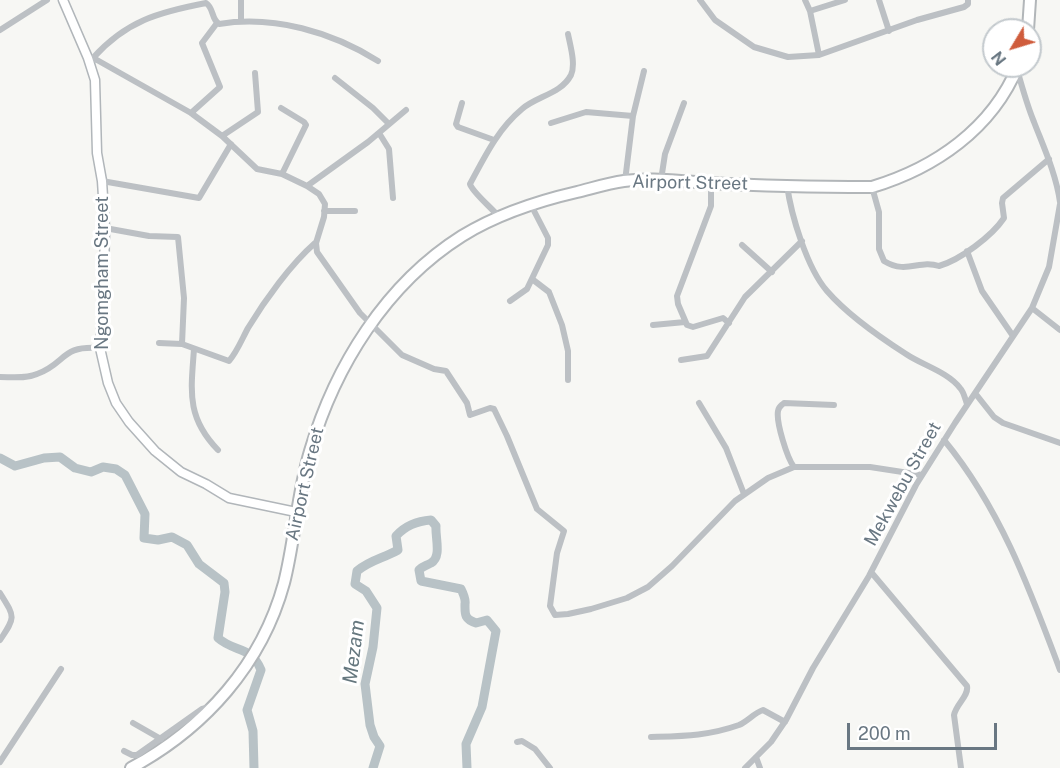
<!DOCTYPE html>
<html>
<head>
<meta charset="utf-8">
<style>
  body { margin:0 }
  #map { position:relative; width:1060px; height:768px; overflow:hidden; background:#f7f7f4; font-family:"Public Sans",sans-serif }
  canvas { display:block }
  .north { position:absolute; left:982px; top:18px; width:60px; height:60px; box-sizing:border-box; background:#fff; border:2px solid #c3c9cd; border-radius:50%; rotate:232deg; font-size:16px; font-weight:700; line-height:24px; text-align:center; color:#697782 }
  .north::after { content:''; display:block; margin:auto; width:21px; height:27px; background:#cf5c3c; clip-path:polygon(50% 0,100% 100%,50% 72%,0 100%) }
  .scale { position:absolute; left:847px; top:723px; width:150px; height:27px; box-sizing:border-box; border:3px solid #697782; border-top:0; padding-left:8px; font-size:18px; line-height:21px; white-space:nowrap; color:#697782; -webkit-text-stroke:4px #fff; paint-order:stroke }
</style>
</head>
<body>
<div id="map">
<canvas width="1060" height="768"></canvas>
<div class="north">N</div>
<div class="scale">200 m</div>
</div>
<script>
const c = document.querySelector('canvas').getContext('2d');
c.lineJoin = 'round';
function stroke(path, color, width, dash) { c.strokeStyle = color; c.lineWidth = width; c.lineCap = dash ? 'butt' : 'round'; c.setLineDash(dash || []); c.stroke(path); }
function drawText(font, color, halo, rows, align = 'center') {
  c.font = font + ' "Public Sans",sans-serif'; c.lineWidth = 6; c.setLineDash([]); c.textBaseline = 'middle'; c.strokeStyle = halo; c.fillStyle = color; for (const [text, x, y, turn = 0] of rows) {
    c.save(); c.translate(x, y); c.rotate((+turn || 0) * Math.PI / 180); c.textAlign = isNaN(turn) ? turn : align; if (halo) c.strokeText(text, 0, 0); c.fillText(text, 0, 0); c.restore();
  }
}
stroke(new Path2D(`
  M 0,458 L 15,466 L 44,458 L 60,457 L 75,468 L 91,472 L 103,467 L 116,469 L 125,475 L 145,514 L 144,538 L 158,540 L 172,537 L 187,545 L 199,564 L 224,583 L 225,592 L 218,638 C 235,653 251,645 261,670 L 247,710 L 253,731 L 254,768
  M 373,768 L 380,746 L 374,737 L 370,725 L 365,684 L 373,647 L 377,608 L 366,591 L 355,584 L 357,571 C 370,560 384,558 398,550 L 396,536 C 405,526 417,521 431,520 L 436,526 C 435,537 442,557 431,563 C 426,566 423,566 419,570 L 421,581 L 461,589 C 463,593 466,599 465,604 C 465,614 464,619 476,623 L 487,620 L 496,631 L 482,707 L 466,744 L 467,768`), '#b8c2c6', 9);
const secondary = new Path2D(`
  M 63,0 L 88,58 L 95,80 L 97,153 L 102,181 L 105,228 L 104,276 L 100,348 L 108,383 L 116,403 L 129,422 L 155,451 L 181,472 L 206,484 L 229,498 L 296,512`);
const highway = new Path2D(`
  M 1028,30 L 1030,0
  M 131,768 C 205,728 262,664 284,583 C 295,540 297,494 310,451 C 335,366 386,284 462,236 C 496,215 538,201 577,192 C 593,188 609,183 624,181 C 652,177 682,182 710,183 C 764,186 818,187 872,187 C 935,168 992,129 1018,66`);
stroke(secondary, '#b1b6ba', 11);
stroke(highway, '#b2b6b9', 14);
stroke(new Path2D(`
  M 700,0 L 715,20 L 754,47 L 788,57 L 819,55 L 917,20 L 964,7 L 968,4 L 968,0
  M 805,0 L 810,11 L 819,55
  M 879,0 L 889,31
  M 810,11 L 845,0
  M 241,20 L 241,0
  M 0,30 L 47,0
  M 88,58 L 97,60 L 191,113 L 222,136 L 257,169 L 282,174 L 307,186 L 319,194 L 325,204 L 324,217 L 316,243 L 317,252 L 360,313 L 402,355 L 434,369 L 446,371 L 467,403 L 470,415 L 490,408 L 494,409 L 507,436 L 537,509 L 564,531 L 557,553 L 550,606 L 555,615 L 568,614 L 591,609 L 627,598 L 648,587 L 672,566 L 735,501 L 768,478 L 794,467 L 870,467 L 922,475
  M 93,58 C 126,21 159,12 206,3 C 214,8 211,19 219,24 C 274,15 332,32 378,61
  M 1017,69 C 1022,87 1027,105 1034,122 C 1044,148 1056,174 1060,202
  M 335,78 L 373,108 L 389,124
  M 462,103 L 456,124 L 458,127 L 494,140
  M 281,108 L 304,122 L 306,125 L 282,174
  M 191,113 L 220,87 L 202,43 L 217,23
  M 551,123 L 586,112 L 633,116
  M 379,133 L 389,149 L 393,198
  M 222,136 L 258,112 L 255,73
  M 661,180 L 665,154 L 684,103
  M 102,181 L 199,198 L 231,144
  M 625,181 L 633,116 L 644,71
  M 711,183 L 711,206 L 677,296 L 678,304 L 687,325 L 693,327 L 723,318 L 729,323
  M 787,185 C 791,215 807,268 827,291 C 846,313 881,338 906,354 C 922,365 948,372 960,388 C 964,392 965,399 967,404
  M 307,186 L 368,142 L 406,110
  M 872,187 L 879,212 L 879,249 L 884,261 C 907,275 919,259 939,266 C 960,260 992,236 1004,218 L 1002,203 L 1003,198 L 1049,159
  M 324,211 L 355,211
  M 499,217 C 493,209 472,192 470,184 C 485,156 498,129 522,109 C 537,96 561,94 571,75 C 576,64 570,45 568,34
  M 105,228 L 149,236 L 178,237 L 184,298 L 182,344
  M 742,245 L 772,272
  M 967,251 L 982,291 L 1013,336
  M 532,279 L 549,292 L 562,325 L 568,351 L 568,380
  M 510,301 L 527,289 L 548,245 L 548,238 L 531,205
  M 1032,308 L 1060,330
  M 653,325 L 685,322
  M 159,343 L 182,344 L 229,361 C 237,352 242,339 248,328 C 265,300 291,264 315,243
  M 194,349 C 191,391 186,417 218,450
  M 681,360 L 707,356 L 745,297 L 802,241
  M 0,377 C 12,377 26,379 37,374 C 67,363 60,345 100,348
  M 975,393 L 994,417 L 1003,423 L 1060,443
  M 699,403 L 726,448 L 744,494
  M 944,440 C 1000,508 1029,587 1060,670
  M 794,467 C 787,458 776,422 778,411 C 779,406 781,406 784,403 L 834,405
  M 871,572 L 967,686 C 969,696 956,704 954,715 L 961,768
  M 0,593 C 15,617 16,617 0,640
  M 133,723 L 161,739
  M 651,737 C 683,736 708,736 739,725 C 748,721 754,713 763,710 L 785,722
  M 517,742 L 522,741 L 535,749 L 550,768
  M 124,751 L 132,755 L 137,755 L 202,709 L 210,707
  M 756,757 L 760,768
  M 0,762 L 61,669
  M 745,768 L 771,742 L 786,720 L 813,668 L 869,576 L 916,485 L 955,423 L 1032,308 L 1049,267 L 1060,204`), '#bcc0c4', 6);
stroke(secondary, '#fff', 8);
stroke(highway, '#fff', 10);
drawText('18px', '#697782', '#fff', [
  ["Airport Street",690,183,1],
  ["Ngomgham Street",102,273,-90],
  ["Airport Street",305,484,-77],
  ["Mekwebu Street",903,484,-61]
]);
drawText('italic 20px', '#65777e', '#fff', [
  ["Mezam",354,652,-83]
]);
</script>
</body>
</html>
